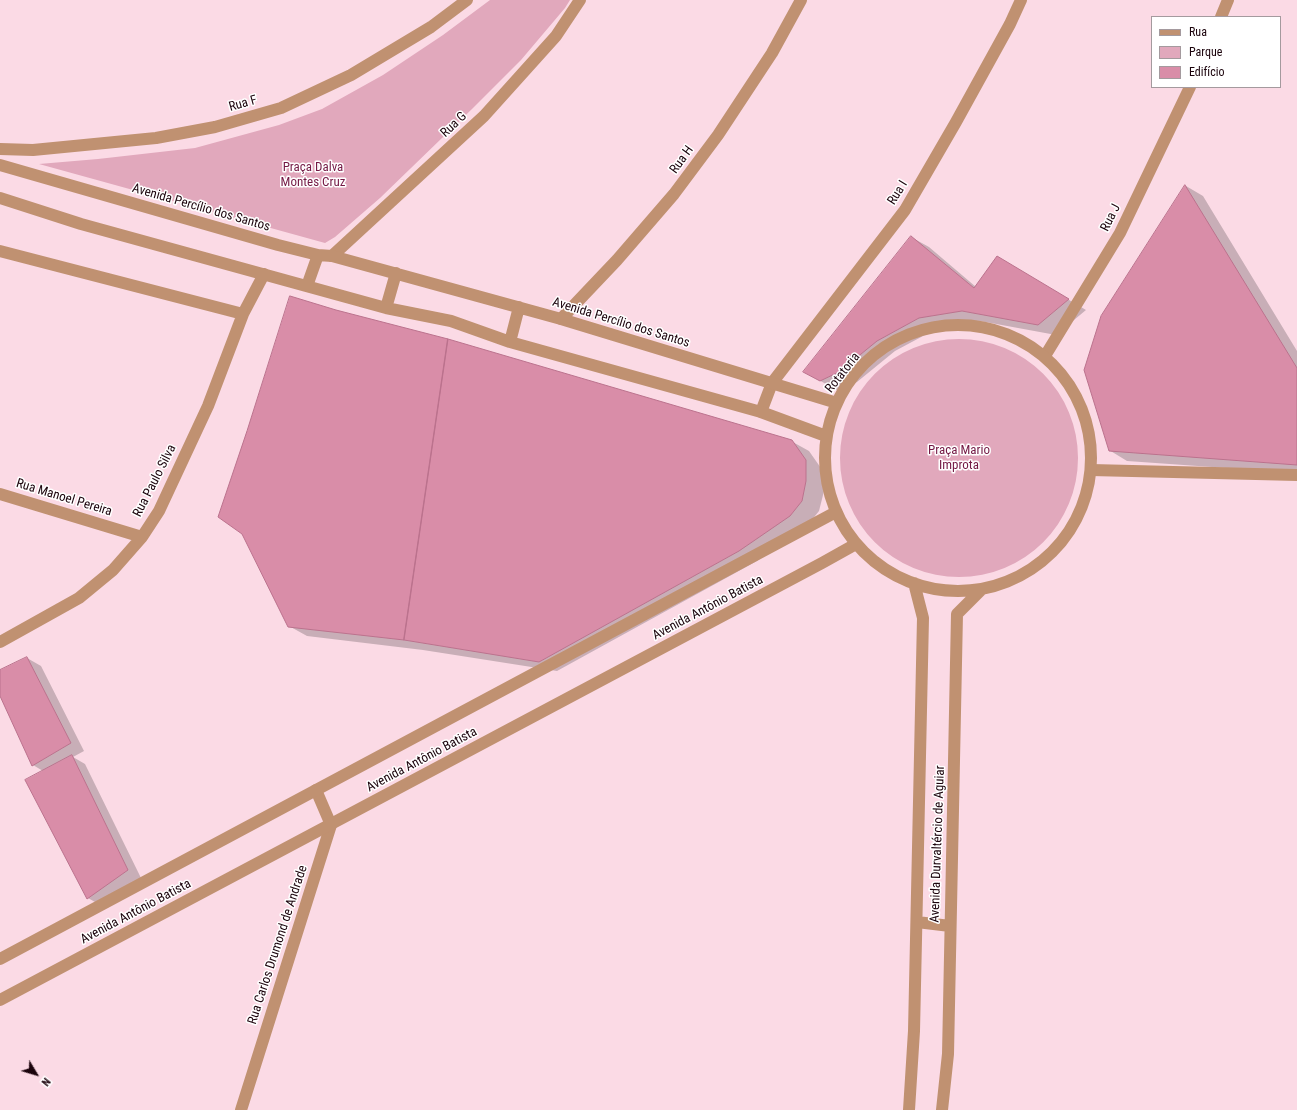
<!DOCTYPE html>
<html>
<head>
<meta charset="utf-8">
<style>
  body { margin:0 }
  #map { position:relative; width:1297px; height:1110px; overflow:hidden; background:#fbdae5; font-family:"Roboto Condensed",sans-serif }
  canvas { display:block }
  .legend { position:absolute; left:1151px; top:16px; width:130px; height:72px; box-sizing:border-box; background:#fff; border:1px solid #a49a9e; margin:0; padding:5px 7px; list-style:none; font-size:12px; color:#1b030c }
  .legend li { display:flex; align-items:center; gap:8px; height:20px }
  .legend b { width:20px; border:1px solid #a49a9e }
  .north { position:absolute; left:16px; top:1054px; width:40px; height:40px; -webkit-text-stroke:3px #fff; paint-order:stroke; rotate:128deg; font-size:11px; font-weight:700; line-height:16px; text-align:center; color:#1b030c }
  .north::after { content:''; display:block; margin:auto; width:14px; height:18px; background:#1b030c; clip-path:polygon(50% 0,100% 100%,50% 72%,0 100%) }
</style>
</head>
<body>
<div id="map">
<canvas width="1297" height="1110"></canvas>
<ul class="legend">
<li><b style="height:5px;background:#c09171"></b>Rua</li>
<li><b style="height:11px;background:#e1a8bc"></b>Parque</li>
<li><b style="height:11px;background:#d98da8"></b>Edifício</li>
</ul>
<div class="north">N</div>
</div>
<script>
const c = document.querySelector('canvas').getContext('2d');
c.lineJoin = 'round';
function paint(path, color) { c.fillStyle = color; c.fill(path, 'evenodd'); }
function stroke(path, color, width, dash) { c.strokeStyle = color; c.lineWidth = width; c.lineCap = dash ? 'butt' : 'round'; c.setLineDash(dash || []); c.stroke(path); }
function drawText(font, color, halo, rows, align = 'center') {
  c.font = font + ' "Roboto Condensed",sans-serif'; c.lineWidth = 3; c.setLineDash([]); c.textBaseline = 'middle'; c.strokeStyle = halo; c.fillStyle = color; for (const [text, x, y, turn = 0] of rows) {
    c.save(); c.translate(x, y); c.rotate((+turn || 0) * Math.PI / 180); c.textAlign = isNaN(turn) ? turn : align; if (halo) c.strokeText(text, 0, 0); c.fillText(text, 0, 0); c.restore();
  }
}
paint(new Path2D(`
  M 490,0 L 570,0 L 565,8 L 521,60 L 472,109 L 380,198 L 335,237 L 325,243 L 39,164 L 98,159 L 195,148 L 279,125 L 322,109 L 383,75 L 443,35 Z
  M840 458a119 119 0 1 1 238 0a119 119 0 1 1-238 0Z`), '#e1a8bc');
paint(new Path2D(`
  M 1186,186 L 1203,196 L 1297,351 L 1297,473 L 1127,461 L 1109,450 Z
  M 911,237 L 929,247 L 976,287 L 1015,268 L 1086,310 L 1056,335 L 980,321 L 938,328 L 895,351 L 857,382 L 838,391 L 805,372 Z
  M 336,311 L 791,441 L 809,451 L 823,471 L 824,491 L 819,511 L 807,526 L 757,561 L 557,671 L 423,650 L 307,636 L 289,626 L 248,432 Z
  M 27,658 L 41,666 L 84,751 L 73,757 L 85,764 L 141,878 L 102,906 L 88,898 L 43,771 L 33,765 L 0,694 L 0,671 Z`), '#0003');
const building = new Path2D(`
  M 1185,185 L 1297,368 L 1297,465 L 1109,451 L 1084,370 L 1101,316 Z
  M 911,236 L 974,288 L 997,256 L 1069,299 L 1038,325 L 962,311 L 919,318 L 877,341 L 839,372 L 820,381 L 803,372 Z
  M 290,296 L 336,310 L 448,339 L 404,640 L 288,627 L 242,534 L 218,517 L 247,431 Z
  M 448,339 L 792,440 L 806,460 L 806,481 L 802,501 L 790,516 L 739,551 L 539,662 L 404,640 Z
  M 27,657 L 71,743 L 32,766 L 0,696 L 0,670 Z
  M 72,755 L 128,870 L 87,899 L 25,780 Z`);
paint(building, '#d98da8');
stroke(building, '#bb728d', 1);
stroke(new Path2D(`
  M 1221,17 L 1228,0
  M 0,149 L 33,150 L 156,138 L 215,127 L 281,108 L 351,75 L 431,27 L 467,0
  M 0,251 L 243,314
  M 332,256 L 484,116 L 556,36 L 580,0
  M 561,319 L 617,260 L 674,194 L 718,135 L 772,53 L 801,0
  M 1045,356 L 1120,233 L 1190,87
  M 761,412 L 772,383 L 905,210 L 956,122 L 1010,24 L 1021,0
  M 1091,470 L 1297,475
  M 0,494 L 142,537
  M 0,642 L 79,598 L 113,570 L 142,537 L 159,511 L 208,406 L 243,314 L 264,274
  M 241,1110 L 331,825 L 316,790`), '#c09171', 12);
stroke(new Path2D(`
  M 0,165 L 278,245 L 318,255 L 332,256 L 561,319 L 837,403
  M 0,198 L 81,224 L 386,308 L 451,321 L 510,342 L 761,412 L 826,436
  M 307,286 L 318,255
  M 386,308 L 396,273
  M825 458a133 133 0 1 1 266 0a133 133 0 1 1-266 0Z
  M 510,342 L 519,307
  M 917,922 L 950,926
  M 0,959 L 836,512
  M 0,1000 L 822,563 L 856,544
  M 909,1110 L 914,1031 L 923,618 L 914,583
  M 942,1110 L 948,1054 L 957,614 L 982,589`), '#c09171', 12);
drawText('13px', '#1b030c', '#fff', [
  ["Rua F",243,104,-16],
  ["Rua G",454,125,-43],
  ["Rua H",682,160,-54],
  ["Rua I",898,193,-58],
  ["Avenida Percílio dos Santos",201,208,16],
  ["Rua J",1111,218,-63],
  ["Avenida Percílio dos Santos",621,323,17],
  ["Rotatoria",843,373,-52],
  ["Rua Paulo Silva",155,481,-63],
  ["Rua Manoel Pereira",64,498,17],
  ["Avenida Antônio Batista",708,608,-28],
  ["Avenida Antônio Batista",422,760,-28],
  ["Avenida Durvaltércio de Aguiar",938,844,-88],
  ["Avenida Antônio Batista",136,912,-28],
  ["Rua Carlos Drumond de Andrade",278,945,-72]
]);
drawText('13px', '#731844', '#fff', [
  ["Praça Dalva",313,168],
  ["Montes Cruz",313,183],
  ["Praça Mario",959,451],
  ["Improta",959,466]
]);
</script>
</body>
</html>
